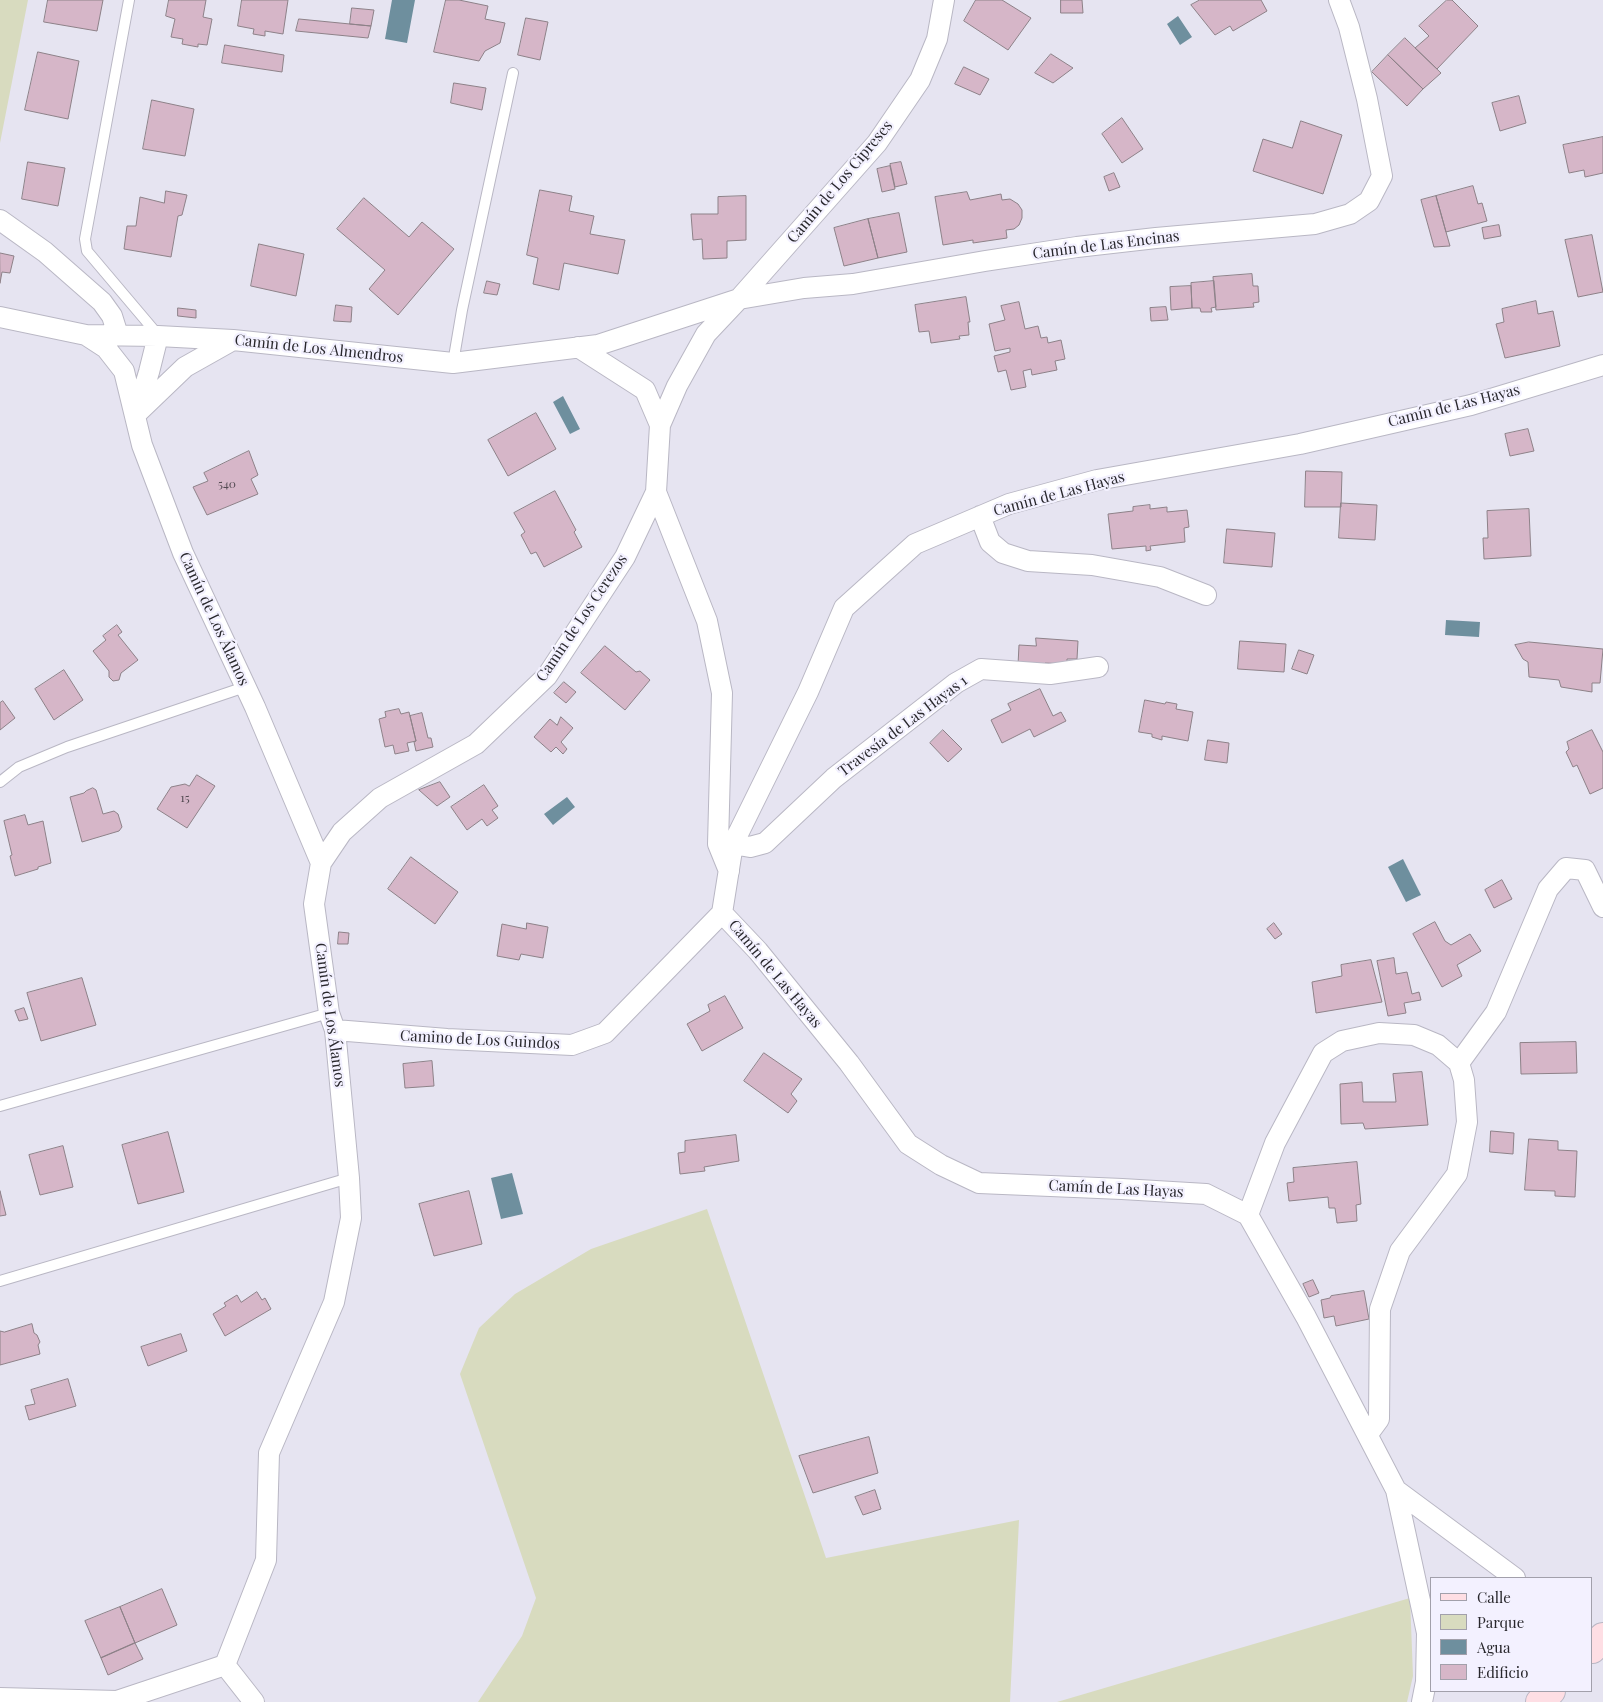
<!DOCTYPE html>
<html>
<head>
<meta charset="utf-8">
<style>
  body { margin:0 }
  #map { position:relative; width:1603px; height:1702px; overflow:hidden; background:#e6e4f1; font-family:"Playfair Display",serif }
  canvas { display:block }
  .legend { position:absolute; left:1430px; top:1577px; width:162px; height:115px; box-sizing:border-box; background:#f3f1ff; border:1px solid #a2a0ab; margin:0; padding:6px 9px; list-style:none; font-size:15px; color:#28272c }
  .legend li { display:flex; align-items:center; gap:10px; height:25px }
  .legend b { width:25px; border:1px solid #a2a0ab }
</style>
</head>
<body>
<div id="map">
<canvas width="1603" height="1702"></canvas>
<ul class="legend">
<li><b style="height:6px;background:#fedee4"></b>Calle</li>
<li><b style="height:14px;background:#d8dbbf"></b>Parque</li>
<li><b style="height:14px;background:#6e8f9e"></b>Agua</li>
<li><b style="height:14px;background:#d6b6c8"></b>Edificio</li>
</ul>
</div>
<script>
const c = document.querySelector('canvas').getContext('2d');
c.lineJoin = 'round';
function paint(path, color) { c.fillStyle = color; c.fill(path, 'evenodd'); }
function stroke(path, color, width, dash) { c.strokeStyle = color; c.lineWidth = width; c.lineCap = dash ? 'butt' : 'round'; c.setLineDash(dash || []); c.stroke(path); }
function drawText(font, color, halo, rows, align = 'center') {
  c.font = font + ' "Playfair Display",serif'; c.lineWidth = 4.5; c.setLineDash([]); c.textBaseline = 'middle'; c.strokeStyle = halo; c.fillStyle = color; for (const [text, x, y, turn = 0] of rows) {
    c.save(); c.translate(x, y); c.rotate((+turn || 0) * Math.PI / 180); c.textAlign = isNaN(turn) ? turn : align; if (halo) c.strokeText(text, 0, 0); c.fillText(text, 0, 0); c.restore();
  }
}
paint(new Path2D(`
  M 0,0 L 28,0 L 0,143 Z
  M 707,1209 L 826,1558 L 1019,1520 L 1010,1702 L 478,1702 L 522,1636 L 536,1598 L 460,1374 L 479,1328 L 515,1294 L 591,1249 Z
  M 1410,1598 L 1413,1676 L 1407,1702 L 1057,1702 Z`), '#d8dbbf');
paint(new Path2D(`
  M 392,0 L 415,0 L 407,43 L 385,39 Z
  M 1178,16 L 1192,37 L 1180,45 L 1167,24 Z
  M 563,396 L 580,429 L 570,434 L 553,402 Z
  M 1446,620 L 1480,622 L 1479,637 L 1445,635 Z
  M 567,797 L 575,807 L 553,825 L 544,814 Z
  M 1403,859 L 1421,895 L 1406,902 L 1388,867 Z
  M 512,1173 L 523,1214 L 501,1219 L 491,1178 Z`), '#6e8f9e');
const building = new Path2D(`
  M 48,0 L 103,0 L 97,31 L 44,22 Z
  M 169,0 L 206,0 L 203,17 L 212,19 L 207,45 L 198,44 L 198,47 L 182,44 L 183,39 L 171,37 L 175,19 L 166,16 Z
  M 242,0 L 288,0 L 283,34 L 265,31 L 265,36 L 253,34 L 254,29 L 238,26 Z
  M 446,0 L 459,0 L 488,6 L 485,19 L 505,23 L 500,43 L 485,51 L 479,61 L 434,52 Z
  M 976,0 L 1002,0 L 1031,18 L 1008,50 L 964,21 Z
  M 1061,0 L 1082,0 L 1083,13 L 1061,13 Z
  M 1200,0 L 1261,0 L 1267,11 L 1233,31 L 1230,26 L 1215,35 L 1191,5 Z
  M 1447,0 L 1452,0 L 1478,26 L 1437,69 L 1415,48 L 1429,36 L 1419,26 Z
  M 352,8 L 374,10 L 371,26 L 350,24 Z
  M 526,18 L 548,22 L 540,60 L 518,55 Z
  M 299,19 L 350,24 L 371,26 L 368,38 L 296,31 Z
  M 1405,38 L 1441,73 L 1423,89 L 1388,55 Z
  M 225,45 L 284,55 L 282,72 L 222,63 Z
  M 38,52 L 79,61 L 68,119 L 25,110 Z
  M 1051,54 L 1073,68 L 1053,83 L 1035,73 Z
  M 1388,55 L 1423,89 L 1407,106 L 1372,72 Z
  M 964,67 L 989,79 L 980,95 L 955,84 Z
  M 454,83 L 486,88 L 482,110 L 451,103 Z
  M 1519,96 L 1526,123 L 1500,131 L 1492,103 Z
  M 152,100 L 194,109 L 185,156 L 143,149 Z
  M 1122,118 L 1143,149 L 1122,163 L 1102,134 Z
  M 1301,121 L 1342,135 L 1323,194 L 1253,171 L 1263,139 L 1292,148 Z
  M 1603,137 L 1603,173 L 1585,177 L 1584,170 L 1569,173 L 1563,145 Z
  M 28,162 L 65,168 L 58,206 L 22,199 Z
  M 901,162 L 907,184 L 895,187 L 890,164 Z
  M 890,166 L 895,189 L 882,192 L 877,169 Z
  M 1114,173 L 1120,187 L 1109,191 L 1104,177 Z
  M 1473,186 L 1478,204 L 1482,203 L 1487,221 L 1446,232 L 1436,196 Z
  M 540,190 L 572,196 L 569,211 L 594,216 L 590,234 L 625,240 L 618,274 L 564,263 L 559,290 L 533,284 L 538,258 L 527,255 Z
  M 166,191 L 187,195 L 182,215 L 178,216 L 171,257 L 124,249 L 127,226 L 136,226 L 140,197 L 164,203 Z
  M 967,192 L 970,200 L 1001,194 L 1002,200 L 1010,199 L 1018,204 L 1022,210 L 1022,218 L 1019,225 L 1014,229 L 1006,230 L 1007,238 L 973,243 L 973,240 L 943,245 L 935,197 Z
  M 746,196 L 746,240 L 727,241 L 727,258 L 703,259 L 702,239 L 693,240 L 691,214 L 718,214 L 718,197 Z
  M 1436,196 L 1446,232 L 1450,246 L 1434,247 L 1421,200 Z
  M 364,198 L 409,237 L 422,222 L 454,249 L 398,315 L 369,289 L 385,270 L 337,229 Z
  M 899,213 L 907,252 L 878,258 L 868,219 Z
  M 868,219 L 878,258 L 844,266 L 834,228 Z
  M 1499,225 L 1501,236 L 1484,239 L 1482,228 Z
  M 1592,235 L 1603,292 L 1578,297 L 1565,240 Z
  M 259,244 L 304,254 L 296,296 L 251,286 Z
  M 0,253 L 14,256 L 10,273 L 2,272 L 0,283 Z
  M 1252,274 L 1253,286 L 1258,286 L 1259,302 L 1253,303 L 1254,307 L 1216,310 L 1213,277 Z
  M 487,281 L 500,284 L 497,295 L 484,293 Z
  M 1214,281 L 1216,307 L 1211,308 L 1212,312 L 1201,312 L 1200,308 L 1192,308 L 1191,283 Z
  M 1191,286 L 1192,308 L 1171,310 L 1170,287 Z
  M 966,297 L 970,322 L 968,322 L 969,335 L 959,336 L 960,339 L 931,343 L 929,331 L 919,332 L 915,305 Z
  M 1536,301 L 1538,314 L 1553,311 L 1560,346 L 1505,358 L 1496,324 L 1504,322 L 1502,309 Z
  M 1019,302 L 1025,329 L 1038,326 L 1041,338 L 1047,337 L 1048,343 L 1061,340 L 1065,359 L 1055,361 L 1057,370 L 1032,375 L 1031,369 L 1023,371 L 1026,387 L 1011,390 L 1006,370 L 998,372 L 994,356 L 1010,352 L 1010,348 L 995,351 L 989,324 L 1005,320 L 1001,306 Z
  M 336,305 L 352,307 L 351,322 L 334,321 Z
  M 1166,307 L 1168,320 L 1151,321 L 1150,308 Z
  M 178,308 L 196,310 L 196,318 L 178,316 Z
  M 536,413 L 556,449 L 508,476 L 488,440 Z
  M 1528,429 L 1534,451 L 1510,456 L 1505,434 Z
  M 249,451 L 258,475 L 251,479 L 258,494 L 207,515 L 193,487 L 208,481 L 204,473 Z
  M 1306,471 L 1342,472 L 1341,507 L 1305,507 Z
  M 555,491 L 576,530 L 574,532 L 582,547 L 544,567 L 536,552 L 531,554 L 521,535 L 525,532 L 514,513 Z
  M 1341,503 L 1377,505 L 1375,540 L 1339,538 Z
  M 1150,505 L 1150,509 L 1167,507 L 1167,512 L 1187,510 L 1189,527 L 1184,528 L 1185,542 L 1150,546 L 1151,550 L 1146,551 L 1146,546 L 1112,549 L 1108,514 L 1133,511 L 1133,507 Z
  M 1529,509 L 1531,556 L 1484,559 L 1483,538 L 1488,538 L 1487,511 Z
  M 1227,529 L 1275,533 L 1272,567 L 1224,563 Z
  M 117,625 L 122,632 L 118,635 L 138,660 L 121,673 L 119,680 L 113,681 L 109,677 L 109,671 L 93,651 L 106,640 L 103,636 Z
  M 1036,638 L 1078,641 L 1077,659 L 1067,659 L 1067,664 L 1045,663 L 1045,667 L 1018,665 L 1019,645 L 1036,646 Z
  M 1240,641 L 1286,644 L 1284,672 L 1238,669 Z
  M 1529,642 L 1603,649 L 1600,683 L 1592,683 L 1592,692 L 1561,687 L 1559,680 L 1529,677 L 1528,662 L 1523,659 L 1515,645 Z
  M 605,646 L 636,672 L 640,671 L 650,680 L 625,710 L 581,673 Z
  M 1299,650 L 1314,655 L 1307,674 L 1292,669 Z
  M 64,670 L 83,700 L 54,720 L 35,689 Z
  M 564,682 L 576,692 L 566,703 L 554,693 Z
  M 1040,689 L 1053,716 L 1061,712 L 1066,721 L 1034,737 L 1030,729 L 1002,743 L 991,720 L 1011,710 L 1008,704 Z
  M 1145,700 L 1165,704 L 1166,702 L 1177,704 L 1176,709 L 1193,712 L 1188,741 L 1162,736 L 1162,740 L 1152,737 L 1152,734 L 1139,732 Z
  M 3,701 L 15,718 L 0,730 L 0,703 Z
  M 399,709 L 401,714 L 409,712 L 416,741 L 407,743 L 409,751 L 395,754 L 393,745 L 385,747 L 379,719 L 386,717 L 385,712 Z
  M 422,713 L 428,738 L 431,738 L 433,747 L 416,751 L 414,742 L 416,741 L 410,716 Z
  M 561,717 L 573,728 L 561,742 L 567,749 L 563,754 L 556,747 L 551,752 L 534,737 L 550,719 L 557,725 Z
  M 943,730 L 962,749 L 948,762 L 930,743 Z
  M 1592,730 L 1603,752 L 1603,788 L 1590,794 L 1577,765 L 1573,767 L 1566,752 L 1569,749 L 1567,742 Z
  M 1208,740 L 1229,743 L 1227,763 L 1205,760 Z
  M 197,775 L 215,786 L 187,828 L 157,809 L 171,787 L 185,784 L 189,786 Z
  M 440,782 L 450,797 L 437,806 L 419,790 Z
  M 484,785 L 498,806 L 492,810 L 498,818 L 487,826 L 482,819 L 467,830 L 451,807 Z
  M 93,788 L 96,790 L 103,814 L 114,811 L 118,814 L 122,827 L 119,831 L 82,842 L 70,797 L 84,793 L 86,791 Z
  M 25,815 L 28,825 L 43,821 L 51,863 L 38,867 L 38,869 L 15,876 L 10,856 L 12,855 L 4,821 Z
  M 411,857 L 458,892 L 435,924 L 388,889 Z
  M 1502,880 L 1512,899 L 1494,908 L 1485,890 Z
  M 1435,922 L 1445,941 L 1451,945 L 1470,934 L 1481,951 L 1457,965 L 1462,976 L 1442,987 L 1413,934 Z
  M 527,923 L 548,927 L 543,958 L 521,954 L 519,960 L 497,956 L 502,924 L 526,929 Z
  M 1274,923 L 1282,934 L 1275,939 L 1267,929 Z
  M 339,932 L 349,933 L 348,944 L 338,944 Z
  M 1394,958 L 1396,974 L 1407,972 L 1412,994 L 1419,992 L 1421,1000 L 1404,1003 L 1406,1013 L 1388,1016 L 1377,961 Z
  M 1371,960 L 1382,1002 L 1316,1013 L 1312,982 L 1342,976 L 1341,965 Z
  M 82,978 L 96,1025 L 41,1041 L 27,993 Z
  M 725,996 L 743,1028 L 702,1051 L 687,1024 L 710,1011 L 708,1005 Z
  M 24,1008 L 28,1019 L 19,1021 L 15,1011 Z
  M 1576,1042 L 1577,1073 L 1521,1074 L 1520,1043 Z
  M 764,1053 L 802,1079 L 791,1094 L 797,1101 L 788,1113 L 744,1081 Z
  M 432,1061 L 434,1086 L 405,1088 L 403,1064 Z
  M 1422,1072 L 1428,1125 L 1365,1129 L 1363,1123 L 1341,1124 L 1340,1084 L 1362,1082 L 1363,1102 L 1396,1102 L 1393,1074 Z
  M 1491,1131 L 1514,1133 L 1513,1154 L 1490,1152 Z
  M 168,1132 L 184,1192 L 138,1204 L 122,1145 Z
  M 736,1135 L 739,1161 L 704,1167 L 705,1171 L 680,1174 L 678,1153 L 685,1152 L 685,1141 Z
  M 1529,1139 L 1558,1141 L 1558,1150 L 1577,1151 L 1575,1197 L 1555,1196 L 1555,1191 L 1525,1190 Z
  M 63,1146 L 73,1187 L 40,1195 L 29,1155 Z
  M 1357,1162 L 1361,1204 L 1356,1205 L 1357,1221 L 1337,1223 L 1335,1208 L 1329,1208 L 1328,1197 L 1289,1201 L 1287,1183 L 1294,1182 L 1293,1168 Z
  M 0,1191 L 6,1215 L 0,1216 Z
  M 469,1191 L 482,1244 L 434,1256 L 419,1204 Z
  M 1313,1280 L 1319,1293 L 1309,1297 L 1303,1284 Z
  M 1364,1291 L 1369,1319 L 1336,1326 L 1334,1316 L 1324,1318 L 1321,1300 L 1330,1298 L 1331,1296 Z
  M 257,1292 L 262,1300 L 265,1298 L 271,1309 L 225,1336 L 213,1314 L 226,1306 L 224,1303 L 237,1295 L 241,1302 Z
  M 32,1324 L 34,1333 L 37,1335 L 40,1342 L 38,1345 L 40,1354 L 0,1365 L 0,1331 L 4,1332 Z
  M 181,1334 L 187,1351 L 148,1366 L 141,1347 Z
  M 68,1379 L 76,1406 L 29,1420 L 25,1406 L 35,1404 L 31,1390 Z
  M 869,1437 L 878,1473 L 813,1493 L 799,1456 Z
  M 875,1490 L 881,1509 L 863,1515 L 855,1497 Z
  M 162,1589 L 177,1625 L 135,1643 L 120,1607 Z
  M 120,1607 L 135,1643 L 101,1658 L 85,1621 Z
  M 135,1643 L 143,1659 L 108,1675 L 101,1658 Z`);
paint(building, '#d6b6c8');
stroke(building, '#8d8188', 1);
const lane = new Path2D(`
  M 129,0 L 85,239 L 87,251 L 158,335
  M 453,363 L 462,310 L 513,73
  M 0,782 L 19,767 L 67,747 L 245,687
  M 0,1106 L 329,1013
  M 0,1281 L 349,1178`);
const street = new Path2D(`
  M 0,220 L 45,252 L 102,302 L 112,316 L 118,335
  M 0,317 L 86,335 L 158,336 L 233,340 L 453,363 L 598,345 L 739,299 L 804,288 L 853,284 L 985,261 L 1077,247 L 1156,238 L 1315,224 L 1350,214 L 1369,201 L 1382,176 L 1367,99 L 1349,27 L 1339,0
  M 86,335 L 106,348 L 124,371 L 142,445 L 183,553 L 255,707 L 321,863 L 314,904 L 329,1013 L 335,1030 L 349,1178 L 351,1218 L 334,1302 L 269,1453 L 266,1560 L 225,1665 L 254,1702
  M 578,347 L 645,390 L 660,425
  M 137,412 L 149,372 L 158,336
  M 136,414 L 185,367 L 233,340
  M 656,492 L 707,621 L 722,693 L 718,844 L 729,871
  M 980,516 L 990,542 L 1003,553 L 1028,561 L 1092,565 L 1160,577 L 1206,595
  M 733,844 L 750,847 L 765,843 L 834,778 L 956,683 L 981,669 L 1050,674 L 1098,667
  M 321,863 L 342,832 L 380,798 L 476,744 L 547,676 L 625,557 L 656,492 L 660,425 L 677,386 L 706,334 L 739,299 L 877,143 L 920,80 L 937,39 L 944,0
  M 335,1030 L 447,1039 L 572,1045 L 605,1033 L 722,913
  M 1248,1215 L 1275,1143 L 1323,1053 L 1342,1041 L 1379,1033 L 1414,1035 L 1438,1045 L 1459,1063
  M 1368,1434 L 1379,1419 L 1380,1309 L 1400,1251 L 1457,1174 L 1467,1122 L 1464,1080 L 1459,1063 L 1496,1012 L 1548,889 L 1566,868 L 1585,870 L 1603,907
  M 1396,1490 L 1515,1578
  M 0,1698 L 117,1701 L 225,1665
  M 1422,1702 L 1426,1682 L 1427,1633 L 1396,1490 L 1306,1317 L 1248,1215 L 1206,1194 L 1122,1189 L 979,1183 L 941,1165 L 908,1144 L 849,1063 L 758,951 L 722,913 L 733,844 L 808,692 L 844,608 L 915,544 L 1009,504 L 1097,480 L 1300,444 L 1471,405 L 1603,365`);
const secondary = new Path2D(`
  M 1592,1649 L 1603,1637
  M 1540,1702 L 1551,1691`);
stroke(lane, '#b9b7c4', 12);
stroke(street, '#b9b7c4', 22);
stroke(secondary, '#b9b7c4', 30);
stroke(lane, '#fff', 10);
stroke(street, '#fff', 20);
stroke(secondary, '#fedee4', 28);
drawText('12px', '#544b53', null, [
  ["540",227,484],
  ["15",185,798]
]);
drawText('15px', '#28272c', '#f3f1ff', [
  ["Camín de Los Cipreses",840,182,-50],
  ["Camín de Las Encinas",1106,245,-7],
  ["Camín de Los Almendros",319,349,6],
  ["Camín de Las Hayas",1454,406,-14],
  ["Camín de Las Hayas",1059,494,-15],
  ["Camín de Los Cerezos",582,618,-56],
  ["Camín de Los Álamos",214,619,65],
  ["Travesía de Las Hayas 1",903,726,-37],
  ["Camín de Las Hayas",775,974,50],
  ["Camín de Los Álamos",330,1015,82],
  ["Camino de Los Guindos",480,1040,3],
  ["Camín de Las Hayas",1116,1189,3]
]);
</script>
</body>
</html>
